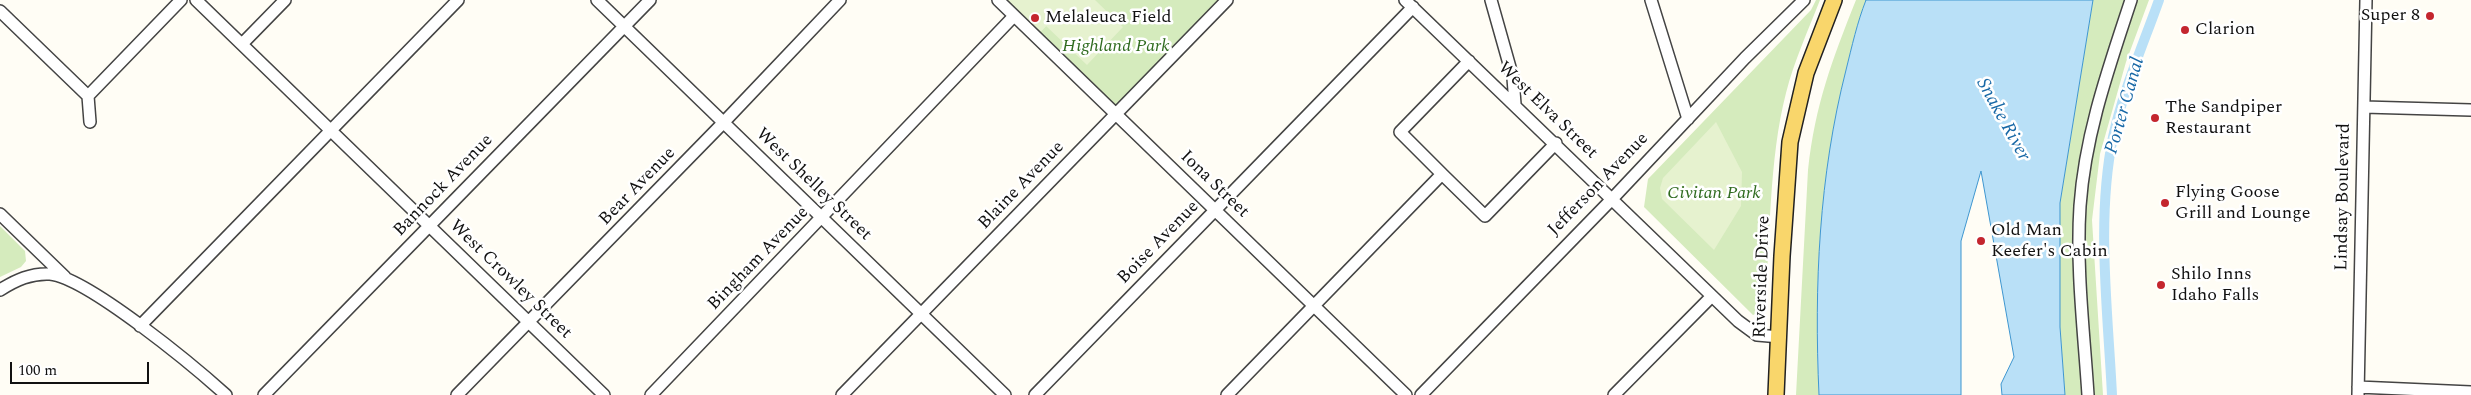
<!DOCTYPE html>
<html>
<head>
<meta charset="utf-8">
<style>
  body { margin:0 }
  #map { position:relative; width:2471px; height:395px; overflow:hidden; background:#fffdf5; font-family:Spectral,serif }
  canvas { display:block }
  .scale { position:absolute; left:10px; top:362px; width:139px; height:22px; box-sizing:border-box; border:2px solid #111; border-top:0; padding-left:6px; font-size:15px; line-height:18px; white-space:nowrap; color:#111; -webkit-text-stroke:4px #fff; paint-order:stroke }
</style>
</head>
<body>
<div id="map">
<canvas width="2471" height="395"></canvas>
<div class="scale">100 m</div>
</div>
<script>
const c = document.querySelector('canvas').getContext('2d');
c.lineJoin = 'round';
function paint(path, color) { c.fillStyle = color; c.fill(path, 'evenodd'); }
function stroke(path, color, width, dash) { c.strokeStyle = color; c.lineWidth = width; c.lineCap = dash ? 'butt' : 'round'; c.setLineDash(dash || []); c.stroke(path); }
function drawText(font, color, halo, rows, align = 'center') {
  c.font = font + ' Spectral,serif'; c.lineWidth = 5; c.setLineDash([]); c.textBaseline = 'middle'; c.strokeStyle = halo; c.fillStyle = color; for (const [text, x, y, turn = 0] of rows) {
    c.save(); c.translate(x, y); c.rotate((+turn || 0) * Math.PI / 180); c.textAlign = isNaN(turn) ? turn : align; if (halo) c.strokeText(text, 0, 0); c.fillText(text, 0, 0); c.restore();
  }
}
paint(new Path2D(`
  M 1071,0 L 1227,0 L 1116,114 L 1036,36 Z
  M 1816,0 L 1820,0 C 1808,31 1794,61 1786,93 C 1769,158 1770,242 1765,310 L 1753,315 L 1644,207 L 1648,179 L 1811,10 Z
  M 1856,0 L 1866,0 C 1857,23 1852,46 1846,70 C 1819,176 1814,285 1819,395 L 1796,395 L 1808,170 C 1815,105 1832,60 1856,0 Z
  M 2093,0 L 2149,0 L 2126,62 L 2100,154 L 2092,220 L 2103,395 L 2065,395 L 2060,327 L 2060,203 Z
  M 0,226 L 25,251 L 26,261 L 21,267 L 0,277 Z`), '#d5ebbd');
paint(new Path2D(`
  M 998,0 L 1095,0 L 1123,27 L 1087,65 L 1046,26 L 1036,36 Z
  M 1716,122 L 1742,172 L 1741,206 L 1714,250 L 1662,199 L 1660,188 L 1663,178 Z`), '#e6f2cf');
const water = new Path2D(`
  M 1866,0 L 2093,0 L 2060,203 L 2060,327 L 2065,395 L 2002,395 L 2001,384 L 2014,357 L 1981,171 L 1961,241 L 1961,395 L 1819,395 C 1814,285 1819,176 1846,70 C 1852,46 1857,23 1866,0 Z`);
paint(water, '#b9e0f7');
stroke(water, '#3f96cf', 1);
stroke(new Path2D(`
  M 2112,395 C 2108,312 2096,219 2113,137 C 2123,91 2143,45 2159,0`), '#b9e0f7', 10);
const minor = new Path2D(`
  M 196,0 L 604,395
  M 597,0 L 1005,395
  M 998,0 L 1406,395
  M 1405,0 L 1738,321 L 1757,335 L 1780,337
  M 1491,0 L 1513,78 L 1515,104
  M 1651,0 L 1688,119
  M 0,11 L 88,96 L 90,122
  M 242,44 L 285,0
  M 88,96 L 181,0
  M 2364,107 L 2471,110
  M 1442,174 L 1400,132 L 1469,61
  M 0,214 L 65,277
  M 0,290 C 16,280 31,273 50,274 C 88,278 195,367 226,395
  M 140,326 L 458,0
  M 2358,387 L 2471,392
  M 264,395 C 393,264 521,131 650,0
  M 457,395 L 724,122 L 840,0
  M 651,395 L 1014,16
  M 842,395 L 1227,0
  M 1035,395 L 1413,7
  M 1227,395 L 1442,174 L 1485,216 L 1556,143
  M 1421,395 L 1613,198 L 1745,58 L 1804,0
  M 1614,395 L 1712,296
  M 2088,395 C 2084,332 2076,269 2080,206 C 2085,134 2109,67 2131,0
  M 2358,395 L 2366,0`);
const major = new Path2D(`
  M 1776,395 L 1782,256 L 1790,142 L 1806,73 L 1834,0`);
stroke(minor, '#444', 14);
stroke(major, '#222', 18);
stroke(minor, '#fff', 11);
stroke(major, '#f9d66b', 15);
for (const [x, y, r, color] of [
  [2430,16,5,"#c4262e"],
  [1035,18,5,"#c4262e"],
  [2185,30,5,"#c4262e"],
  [2155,118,5,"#c4262e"],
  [2165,203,5,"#c4262e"],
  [1981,241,5,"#c4262e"],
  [2161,285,5,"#c4262e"]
]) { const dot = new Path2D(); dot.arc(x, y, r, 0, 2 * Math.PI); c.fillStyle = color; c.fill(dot); stroke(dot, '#fff', 2); }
drawText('18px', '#111', '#fff', [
  ["Super 8",2420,16,"right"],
  ["Melaleuca Field",1045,18],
  ["Clarion",2195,30],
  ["The Sandpiper",2165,108],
  ["Restaurant",2165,129],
  ["Flying Goose",2175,193],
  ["Grill and Lounge",2175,214],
  ["Old Man",1991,231],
  ["Keefer's Cabin",1991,252],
  ["Shilo Inns",2171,275],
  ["Idaho Falls",2171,296]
], 'left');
drawText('italic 18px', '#2f6b1f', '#fff', [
  ["Highland Park",1116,47],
  ["Civitan Park",1714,194]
]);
drawText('18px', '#111', '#fff', [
  ["West Elva Street",1547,111,44],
  ["West Shelley Street",813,185,44],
  ["Iona Street",1214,185,44],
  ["Jefferson Avenue",1599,185,-46],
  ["Bannock Avenue",444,186,-46],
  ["Blaine Avenue",1022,186,-46],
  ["Bear Avenue",638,187,-46],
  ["Lindsay Boulevard",2344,197,-89],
  ["Boise Avenue",1159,243,-46],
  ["Bingham Avenue",759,259,-46],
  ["Riverside Drive",1763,277,-88],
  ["West Crowley Street",510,280,44]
]);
drawText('italic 19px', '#1768a6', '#fff', [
  ["Porter Canal",2126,106,-74],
  ["Snake River",2002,120,61]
]);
</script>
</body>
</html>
